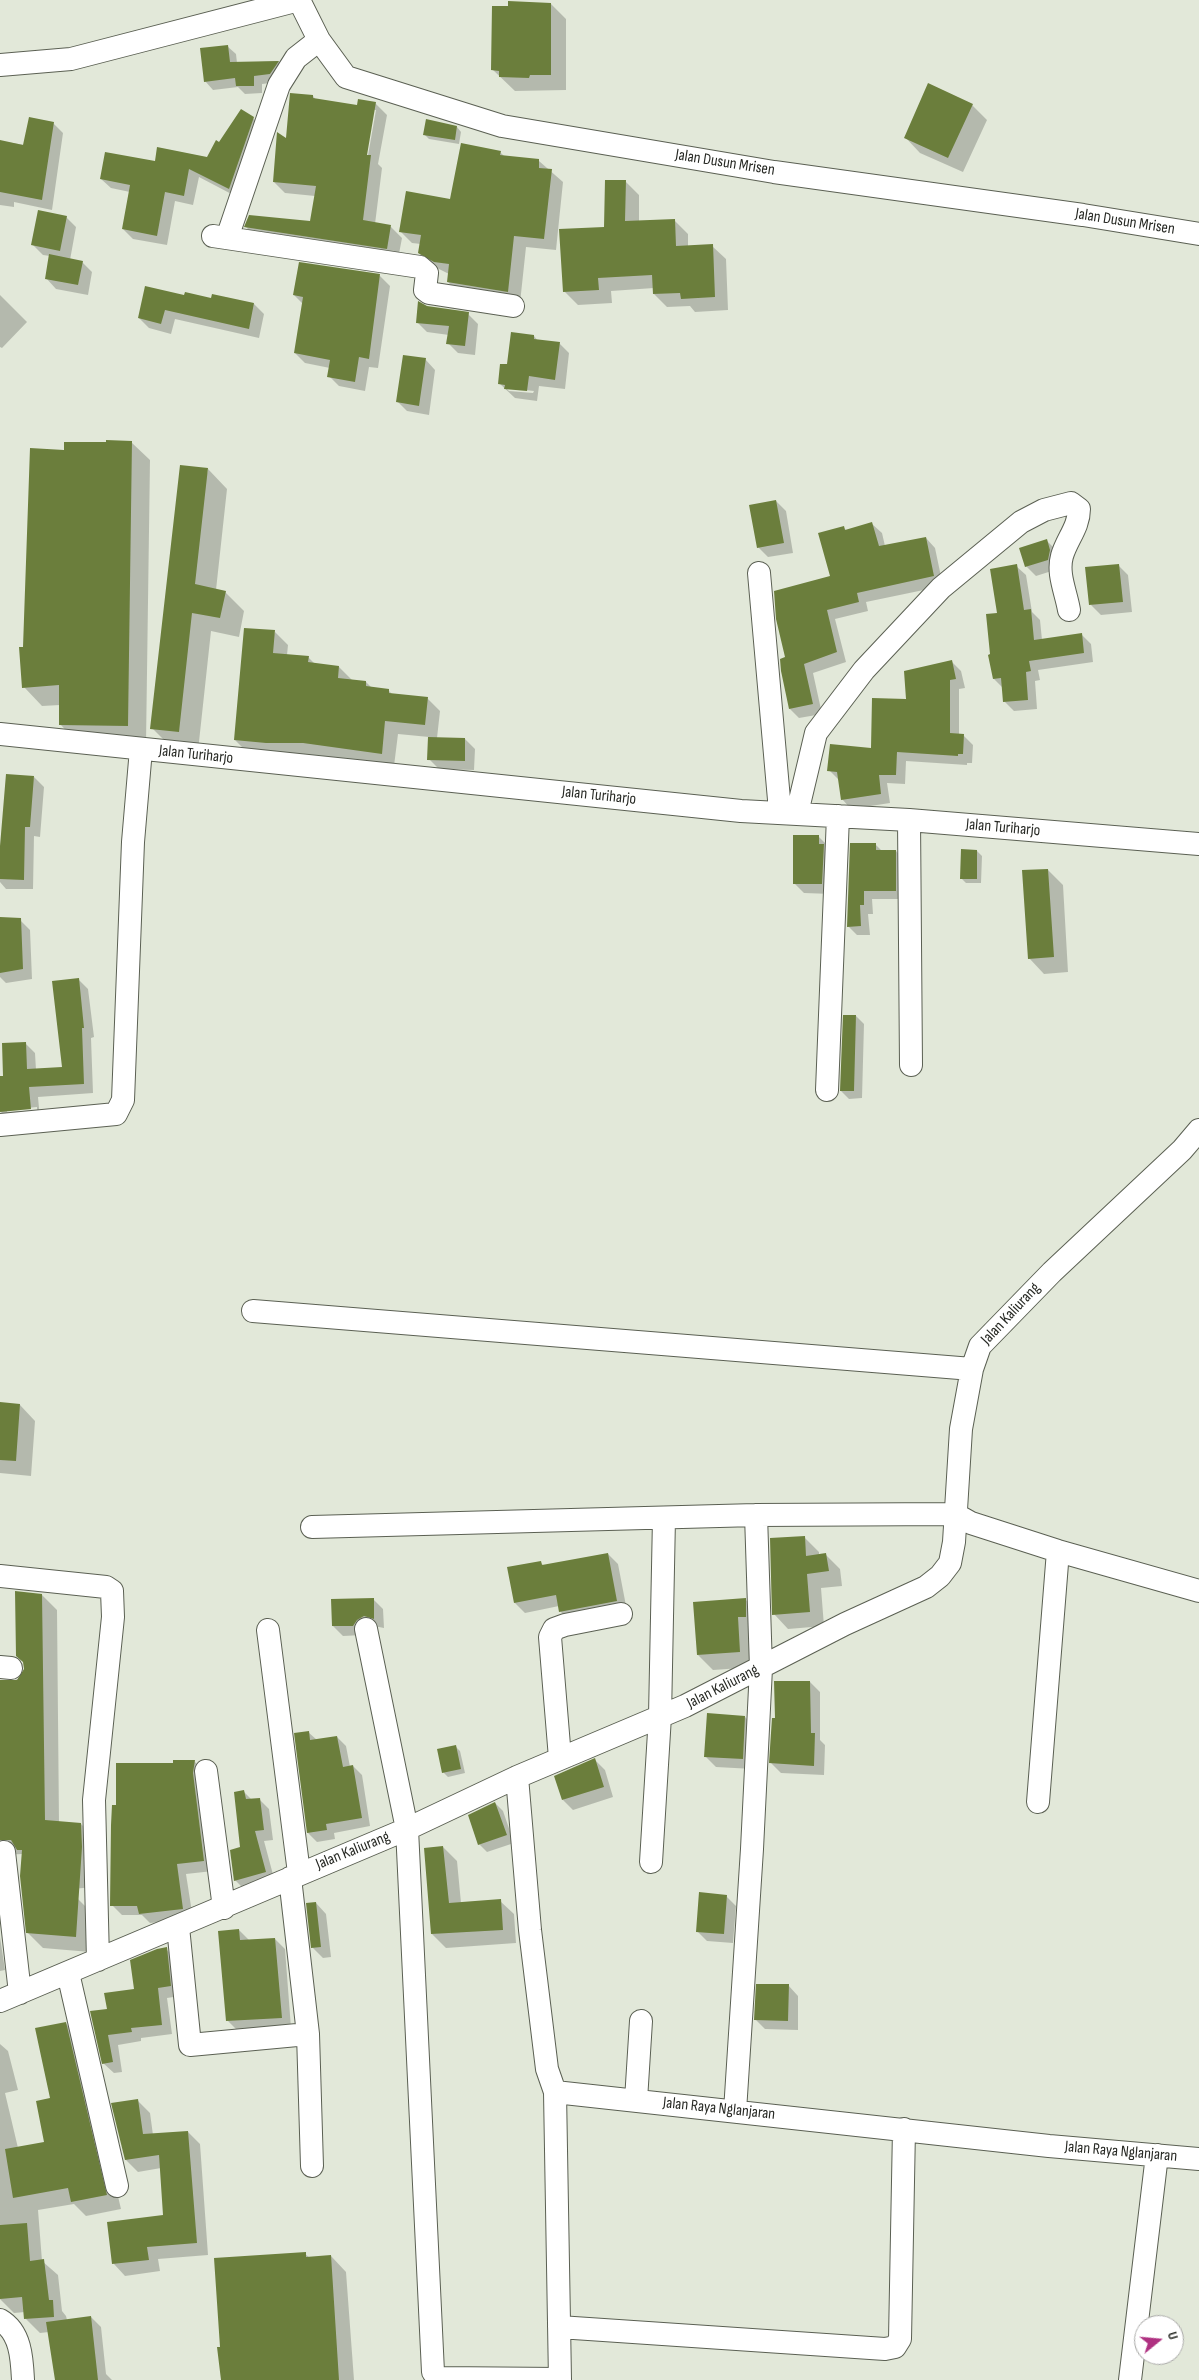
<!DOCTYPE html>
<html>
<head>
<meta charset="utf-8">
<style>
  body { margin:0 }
  #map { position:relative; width:1199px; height:2380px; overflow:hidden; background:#e2e8d9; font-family:"Sofia Sans Condensed",sans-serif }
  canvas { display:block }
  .north { position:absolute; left:1134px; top:2315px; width:50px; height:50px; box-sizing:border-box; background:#fff; border:1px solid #a9a9a7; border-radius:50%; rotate:73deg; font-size:14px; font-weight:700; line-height:20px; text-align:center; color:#272924 }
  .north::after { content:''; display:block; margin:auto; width:18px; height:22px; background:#af3181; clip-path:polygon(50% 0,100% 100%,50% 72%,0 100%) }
</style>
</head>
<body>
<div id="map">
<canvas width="1199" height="2380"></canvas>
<div class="north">U</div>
</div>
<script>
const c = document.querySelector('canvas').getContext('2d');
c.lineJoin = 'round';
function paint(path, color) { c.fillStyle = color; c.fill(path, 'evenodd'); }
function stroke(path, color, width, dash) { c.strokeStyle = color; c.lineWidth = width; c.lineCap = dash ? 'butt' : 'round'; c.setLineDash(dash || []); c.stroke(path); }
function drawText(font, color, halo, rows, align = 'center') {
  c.font = font + ' "Sofia Sans Condensed",sans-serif'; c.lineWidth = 5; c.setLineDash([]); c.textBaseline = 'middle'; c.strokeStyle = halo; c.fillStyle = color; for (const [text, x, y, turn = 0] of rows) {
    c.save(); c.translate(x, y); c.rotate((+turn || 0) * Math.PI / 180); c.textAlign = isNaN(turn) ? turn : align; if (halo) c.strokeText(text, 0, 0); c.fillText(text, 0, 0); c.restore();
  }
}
paint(new Path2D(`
  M 551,4 L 566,19 L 566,90 L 515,91 L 493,70 Z
  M 227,46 L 236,54 L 237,63 L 278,61 L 286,69 L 279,82 L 262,84 L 262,93 L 245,94 L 238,87 L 213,90 L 205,81 Z
  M 313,96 L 316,100 L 358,107 L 375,103 L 387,115 L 378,164 L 382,168 L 375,224 L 391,227 L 402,238 L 398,259 L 257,238 L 246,227 L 311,222 L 315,196 L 285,193 L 274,182 L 287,140 ZM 373,110 L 376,110 L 367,161 L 365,161 Z
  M 972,105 L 987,120 L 963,172 L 920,153 L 905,137 Z
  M 253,118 L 263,128 L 239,198 L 199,177 L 193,205 L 175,201 L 167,245 L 133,239 L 123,229 L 130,192 L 111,188 L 101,179 L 156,163 L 208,158 L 220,144 Z
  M 53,123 L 63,133 L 52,210 L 14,202 L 14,207 L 0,205 L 0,141 L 25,145 Z
  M 457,127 L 461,132 L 459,144 L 429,139 L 424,134 Z
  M 500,152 L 505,157 L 539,161 L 563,182 L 556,250 L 526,247 L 520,303 L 460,294 L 448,282 L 449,274 L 431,265 L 419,253 L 421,244 L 412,243 L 400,231 L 451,200 Z
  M 626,182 L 639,195 L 639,222 L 674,220 L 688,234 L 688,247 L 712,246 L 726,259 L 728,310 L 695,312 L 690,306 L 667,307 L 654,294 L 654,288 L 611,291 L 612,303 L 578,305 L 564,291 L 605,228 Z
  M 66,217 L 76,227 L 70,260 L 82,262 L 92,272 L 88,295 L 56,289 L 46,278 L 50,256 L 43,255 L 33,245 Z
  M 300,264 L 380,276 L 390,286 L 378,368 L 369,367 L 365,391 L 339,386 L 329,376 L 330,368 L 305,363 L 295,353 L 303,304 L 294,295 Z
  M 0,295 L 27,322 L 2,348 L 0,347 Z
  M 185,296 L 254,304 L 264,314 L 259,338 L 175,319 L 171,334 L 149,328 L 139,318 Z
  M 427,307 L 468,314 L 478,324 L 475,355 L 458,353 L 448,343 L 449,335 L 427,332 L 417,322 Z
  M 534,336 L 538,341 L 559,343 L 569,353 L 565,389 L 539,386 L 537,401 L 515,398 L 499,383 L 508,366 ZM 506,388 L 534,391 L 533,393 L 509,391 Z
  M 425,359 L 435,370 L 429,415 L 407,411 L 397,401 Z
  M 131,442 L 150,460 L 146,744 L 78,743 L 60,724 L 60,705 L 42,706 L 24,687 L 24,648 L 65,451 Z
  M 208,469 L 227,489 L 216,590 L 225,592 L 244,611 L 239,637 L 211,631 L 198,751 L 171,747 L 152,728 Z
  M 776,501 L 786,511 L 793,553 L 768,557 L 758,547 Z
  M 872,524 L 882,533 L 885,546 L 926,538 L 935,548 L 943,586 L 866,602 L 868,611 L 835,619 L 846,662 L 813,673 L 822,714 L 799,718 L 790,709 L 786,658 L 831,577 L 843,527 L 847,531 Z
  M 1046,540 L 1056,550 L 1058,569 L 1036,576 L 1026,566 Z
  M 1118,565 L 1128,575 L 1132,612 L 1101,615 L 1091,605 Z
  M 1016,566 L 1026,575 L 1032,612 L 1040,620 L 1042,640 L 1081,634 L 1091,644 L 1093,662 L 1038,670 L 1040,680 L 1035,681 L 1037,709 L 1014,711 L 1004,701 L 1003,688 L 994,679 L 992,655 L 999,614 Z
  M 275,632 L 288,645 L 287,655 L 308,657 L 315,664 L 339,667 L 353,681 L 366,682 L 372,688 L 389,691 L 393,695 L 427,698 L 440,711 L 437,738 L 465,739 L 475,749 L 474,770 L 439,769 L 429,759 L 429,737 L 398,734 L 394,766 L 316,755 L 248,753 L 235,740 Z
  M 952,662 L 961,671 L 965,688 L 959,689 L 959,735 L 963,735 L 973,745 L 972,763 L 967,763 L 967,765 L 906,761 L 905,784 L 887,783 L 890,803 L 851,809 L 842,799 L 839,780 L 829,770 L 872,749 L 908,700 Z
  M 34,777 L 44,787 L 40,837 L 34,836 L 33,889 L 6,889 L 0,882 L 0,849 Z
  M 818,836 L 828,846 L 832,894 L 804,893 L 794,883 Z
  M 875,844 L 882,851 L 896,851 L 904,860 L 905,899 L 872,899 L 873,914 L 868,914 L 870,935 L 857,935 L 848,926 Z
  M 977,851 L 982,856 L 981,883 L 966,883 L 961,878 Z
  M 1048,870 L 1063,885 L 1068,972 L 1044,974 L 1029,958 Z
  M 0,918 L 20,920 L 30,930 L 32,979 L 6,983 L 0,977 Z
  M 78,979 L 88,989 L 94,1037 L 91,1038 L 93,1093 L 38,1097 L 40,1119 L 10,1121 L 0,1111 L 0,1077 L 4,1077 L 25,1043 L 35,1053 L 36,1070 L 63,1068 ZM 37,1107 L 37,1110 L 7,1112 L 7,1110 Z
  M 856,1016 L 864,1024 L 862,1098 L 849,1099 L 841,1091 Z
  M 0,1404 L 20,1405 L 35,1421 L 31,1476 L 0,1473 Z
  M 804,1537 L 819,1552 L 819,1555 L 826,1555 L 840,1569 L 842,1586 L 821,1588 L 824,1626 L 788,1629 L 774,1614 Z
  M 608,1554 L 618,1564 L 627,1611 L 570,1621 L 560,1611 L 559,1606 L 525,1613 L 515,1603 L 509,1568 L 541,1563 L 544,1566 Z
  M 42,1595 L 57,1610 L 59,1823 L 81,1824 L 96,1839 L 95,1887 L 36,1892 L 23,1854 L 0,1855 L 0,1681 L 10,1682 L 23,1677 Z
  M 373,1599 L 383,1609 L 384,1628 L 374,1626 L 363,1635 L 343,1636 L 333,1626 Z
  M 745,1599 L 760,1615 L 755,1667 L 713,1670 L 698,1655 Z
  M 810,1682 L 820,1692 L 820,1740 L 825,1745 L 824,1775 L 781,1773 L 771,1763 L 776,1719 Z
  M 745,1717 L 755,1727 L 753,1769 L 716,1767 L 706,1757 Z
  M 308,1732 L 317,1740 L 337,1737 L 346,1746 L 350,1767 L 353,1766 L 362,1775 L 370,1826 L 334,1833 L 335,1839 L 317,1842 L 308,1833 L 296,1734 Z
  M 455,1746 L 460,1751 L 465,1773 L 448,1777 L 443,1772 Z
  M 595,1760 L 605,1770 L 613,1797 L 573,1810 L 563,1800 Z
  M 194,1761 L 204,1771 L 213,1871 L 186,1874 L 193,1919 L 150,1923 L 142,1915 L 122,1915 L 112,1905 L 117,1806 Z
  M 244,1792 L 252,1800 L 259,1799 L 269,1809 L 273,1840 L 264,1841 L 275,1882 L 245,1890 L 235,1880 L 242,1848 Z
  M 495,1803 L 503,1811 L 514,1843 L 487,1852 L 479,1844 Z
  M 443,1847 L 457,1861 L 461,1903 L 500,1901 L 514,1914 L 516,1943 L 446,1948 L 432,1934 L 425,1849 Z
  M 726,1896 L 736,1906 L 733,1943 L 707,1941 L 697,1931 Z
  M 78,1899 L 93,1914 L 90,1952 L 43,1948 L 28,1933 Z
  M 316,1903 L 326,1914 L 331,1957 L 323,1958 L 313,1948 Z
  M 239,1930 L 249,1940 L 275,1939 L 285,1949 L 291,2028 L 238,2031 L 228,2021 Z
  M 0,1937 L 5,1970 L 0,1971 Z
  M 166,1949 L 176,1959 L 180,1996 L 167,1998 L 172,2034 L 141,2038 L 141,2041 L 118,2045 L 122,2072 L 114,2073 L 103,2063 L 108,2010 L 136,1990 Z
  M 788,1985 L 798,1996 L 798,2030 L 765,2029 L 755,2019 Z
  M 65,2023 L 80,2037 L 121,2209 L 86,2216 L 74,2204 L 38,2210 L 42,2261 L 58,2275 L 62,2311 L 66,2316 L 67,2320 L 91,2317 L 101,2327 L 106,2374 L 112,2380 L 56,2380 L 49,2332 L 40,2333 L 26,2319 L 25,2312 L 14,2313 L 0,2299 L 0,2044 L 8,2051 L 18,2090 L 5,2093 L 18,2148 L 45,2143 Z
  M 138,2101 L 150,2113 L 153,2135 L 188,2132 L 200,2144 L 208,2255 L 158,2259 L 160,2271 L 125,2276 L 114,2264 L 108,2223 L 165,2216 L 161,2168 L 138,2172 L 126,2160 Z
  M 305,2254 L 310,2258 L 331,2256 L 346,2272 L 354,2380 L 222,2380 L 221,2348 Z`), '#0003');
paint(new Path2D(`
  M 508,1 L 551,3 L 551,75 L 530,75 L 529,78 L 499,77 L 499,71 L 491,70 L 492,6 L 508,6 Z
  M 228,45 L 230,62 L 279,61 L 270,74 L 254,76 L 254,86 L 236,86 L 235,78 L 204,82 L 200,48 Z
  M 928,83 L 973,104 L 948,158 L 904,138 Z
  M 290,93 L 313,95 L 313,98 L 357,105 L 358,99 L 376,102 L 367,155 L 371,155 L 363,220 L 391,225 L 387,249 L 244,227 L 249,215 L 310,221 L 316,186 L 273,182 L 277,132 L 286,138 Z
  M 241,109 L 254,117 L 229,189 L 189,169 L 184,196 L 165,192 L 157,236 L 122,229 L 130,185 L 100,179 L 105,152 L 155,161 L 157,147 L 207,157 L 216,140 L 219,142 Z
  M 29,117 L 54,122 L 42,200 L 0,192 L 0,140 L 23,145 Z
  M 426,119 L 457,126 L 455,140 L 423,135 Z
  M 461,143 L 501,151 L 500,155 L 539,159 L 539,168 L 552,169 L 544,239 L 514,236 L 508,292 L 447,282 L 449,264 L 434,262 L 418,253 L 421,235 L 399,232 L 406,191 L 450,199 Z
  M 605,180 L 626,180 L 625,221 L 675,219 L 676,246 L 713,244 L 715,297 L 681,299 L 680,293 L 653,294 L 652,275 L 598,278 L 599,290 L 563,292 L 559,229 L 604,227 Z
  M 38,210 L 67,216 L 60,251 L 31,245 Z
  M 49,254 L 83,261 L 78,285 L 45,279 Z
  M 299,262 L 380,274 L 369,359 L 359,357 L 355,382 L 327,377 L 330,360 L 294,353 L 303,297 L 293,295 Z
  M 145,286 L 184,295 L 185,292 L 211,298 L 212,294 L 254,303 L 249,329 L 165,310 L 161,324 L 138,318 Z
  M 418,301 L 427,306 L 469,312 L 465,346 L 446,344 L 449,326 L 416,323 Z
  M 511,332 L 534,335 L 534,339 L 560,342 L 555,380 L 529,376 L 527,391 L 504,389 L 505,385 L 498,384 L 500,364 L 507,364 Z
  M 403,355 L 426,358 L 419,406 L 396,402 Z
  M 106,440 L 132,441 L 128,726 L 59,725 L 59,685 L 22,688 L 19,647 L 23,647 L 30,448 L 64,450 L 64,442 L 106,442 Z
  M 180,465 L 208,468 L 195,584 L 226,591 L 220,618 L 192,613 L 179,732 L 150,729 Z
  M 776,500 L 784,543 L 757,548 L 749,505 Z
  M 872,522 L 879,546 L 926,537 L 934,576 L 857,593 L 859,602 L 827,610 L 837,652 L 804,664 L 813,704 L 789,709 L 781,671 L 780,659 L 785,657 L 776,619 L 774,591 L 830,576 L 818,533 L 844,526 L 845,530 Z
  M 1047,539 L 1050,550 L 1048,560 L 1025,567 L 1019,548 Z
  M 1017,564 L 1024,610 L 1031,609 L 1034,640 L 1082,633 L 1084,653 L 1029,661 L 1031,671 L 1026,672 L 1028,700 L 1003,702 L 1001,678 L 993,679 L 988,655 L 990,654 L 986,614 L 997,613 L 990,569 Z
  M 1119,564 L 1123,602 L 1089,605 L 1085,567 Z
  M 244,628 L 275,630 L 273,653 L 309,656 L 308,662 L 339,666 L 338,678 L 366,681 L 366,686 L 389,689 L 389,693 L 428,697 L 425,725 L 385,721 L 382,754 L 303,743 L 266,743 L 234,740 Z
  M 952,660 L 956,679 L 950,680 L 950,733 L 964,734 L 963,754 L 958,754 L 958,756 L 897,752 L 896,775 L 879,775 L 881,794 L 841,800 L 837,772 L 827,771 L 830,744 L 871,748 L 872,698 L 906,699 L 904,671 Z
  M 428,737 L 465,738 L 465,761 L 427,760 Z
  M 6,774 L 34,776 L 30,827 L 25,827 L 24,880 L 0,879 L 0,846 Z
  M 793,835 L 819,835 L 819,844 L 824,844 L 822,884 L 793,884 Z
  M 850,843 L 876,843 L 876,850 L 896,850 L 896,891 L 864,891 L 864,905 L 860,905 L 861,926 L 847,927 Z
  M 961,849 L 977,850 L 977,879 L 960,879 Z
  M 1048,869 L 1054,957 L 1028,959 L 1022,870 Z
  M 0,917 L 21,918 L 23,969 L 0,973 Z
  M 79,978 L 84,1028 L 82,1028 L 84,1084 L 29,1087 L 31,1109 L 0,1112 L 0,1076 L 3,1076 L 2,1043 L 26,1042 L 27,1069 L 62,1067 L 52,981 Z
  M 843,1015 L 856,1015 L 854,1091 L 840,1091 Z
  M 0,1402 L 20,1404 L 16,1461 L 0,1460 Z
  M 805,1536 L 806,1556 L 826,1553 L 829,1571 L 807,1574 L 810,1612 L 772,1615 L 770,1538 Z
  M 608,1553 L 617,1601 L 559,1612 L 556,1595 L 514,1603 L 507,1567 L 541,1561 L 542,1565 Z
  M 15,1591 L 42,1594 L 45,1820 L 81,1823 L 82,1847 L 76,1937 L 26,1933 L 20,1876 L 22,1850 L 17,1850 L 11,1840 L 0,1840 L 0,1680 L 17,1680 L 24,1669 L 23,1662 L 16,1656 Z
  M 374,1598 L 374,1619 L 364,1616 L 357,1620 L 353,1626 L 332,1626 L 331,1599 Z
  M 746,1598 L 746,1617 L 738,1617 L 740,1652 L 697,1655 L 693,1602 Z
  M 774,1681 L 810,1681 L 811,1733 L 815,1733 L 814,1766 L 769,1763 L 772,1718 L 775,1718 Z
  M 707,1713 L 745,1716 L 743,1759 L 704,1757 Z
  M 309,1731 L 310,1740 L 337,1736 L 343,1767 L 353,1765 L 362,1818 L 326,1824 L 327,1830 L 307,1833 L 294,1733 Z
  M 456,1745 L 461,1769 L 442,1773 L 437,1749 Z
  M 595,1758 L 604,1787 L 562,1800 L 554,1776 Z
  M 173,1760 L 195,1760 L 193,1773 L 204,1861 L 177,1864 L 183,1909 L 139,1914 L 137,1906 L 110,1906 L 111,1825 L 112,1805 L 116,1805 L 116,1763 L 173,1763 Z
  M 244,1790 L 246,1799 L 260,1798 L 264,1830 L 255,1831 L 266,1872 L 234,1881 L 230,1850 L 240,1847 L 234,1792 Z
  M 495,1802 L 507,1835 L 478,1845 L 468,1815 Z
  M 443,1846 L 449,1903 L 501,1899 L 503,1930 L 431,1934 L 424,1848 Z
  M 699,1892 L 727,1895 L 724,1934 L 696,1932 Z
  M 316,1902 L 321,1947 L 311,1948 L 306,1903 Z
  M 239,1929 L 240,1940 L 275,1938 L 282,2018 L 226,2021 L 218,1931 Z
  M 167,1947 L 171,1986 L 158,1988 L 162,2025 L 131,2028 L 132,2032 L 108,2035 L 113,2062 L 102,2064 L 90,2011 L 107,2009 L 104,1993 L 134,1989 L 130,1960 L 157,1949 Z
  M 756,1984 L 789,1984 L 788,2021 L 754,2020 Z
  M 66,2022 L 107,2195 L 71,2202 L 68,2188 L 13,2198 L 5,2149 L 44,2142 L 36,2101 L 50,2098 L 35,2028 Z
  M 138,2099 L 143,2134 L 188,2131 L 197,2243 L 147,2247 L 149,2260 L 112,2264 L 107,2222 L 163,2215 L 159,2155 L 125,2160 L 111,2103 Z
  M 27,2223 L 30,2261 L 44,2259 L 49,2300 L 53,2300 L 54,2317 L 24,2319 L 22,2297 L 0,2299 L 0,2225 Z
  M 306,2252 L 306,2257 L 331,2255 L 339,2380 L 221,2380 L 217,2347 L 220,2347 L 214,2258 Z
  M 91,2316 L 98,2380 L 55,2380 L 46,2322 Z`), '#6b7e3c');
const minor = new Path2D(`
  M 0,65 L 71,59 L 299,0 L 319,40 L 346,77 L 502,126 L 774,172 L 1083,215 L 1199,234
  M 213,236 L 420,267 L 427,273 L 425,290 L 429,293 L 513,306
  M 227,238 L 279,85 L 296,58 L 319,40
  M 759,573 L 780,811
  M 0,734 L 741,811 L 909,820 L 1199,844
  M 797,813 L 816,733 L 864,670 L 941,588 L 1021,522 L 1044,510 L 1071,503 L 1079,509 C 1079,527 1067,539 1062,556 C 1057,574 1066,592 1069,610
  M 909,820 L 911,1065
  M 827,1090 L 838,816
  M 0,1125 L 116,1114 L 123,1100 L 133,842 L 141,749
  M 253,1311 L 972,1369
  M 312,1527 L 756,1515 L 955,1514 L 971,1523 L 1058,1551 L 1199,1591
  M 0,1576 L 106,1587 L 112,1591 L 113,1617 L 94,1800 L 98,1960
  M 366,1629 L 407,1829 L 433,2372 L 438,2378 L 560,2379
  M 268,1630 L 299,1873
  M 0,1667 L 11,1668
  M 560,1758 L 550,1637 L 554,1629 L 565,1625 L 621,1614
  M 206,1771 L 224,1908
  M 517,1777 L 530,1930 L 547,2069 L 555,2092 L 1049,2146 L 1199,2159
  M 1038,1802 L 1058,1551
  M 4,1852 L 20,1993
  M 651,1862 L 660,1716 L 664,1518
  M 290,1878 L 308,2034 L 312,2166
  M 178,1927 L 190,2045 L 308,2034
  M 68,1973 L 117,2186
  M 0,2001 L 407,1829 L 517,1777 L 685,1706 L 845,1624 L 926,1587 L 940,1576 L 950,1563 L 954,1542 L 961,1429 L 972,1369 L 980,1346 L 1052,1272 L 1182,1150 L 1199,1130
  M 555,2092 L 560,2380
  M 636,2100 L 641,2021
  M 735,2111 L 752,1849 L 761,1668 L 756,1515
  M 0,2320 C 21,2332 22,2359 23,2380
  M 559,2327 L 885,2349 L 895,2347 L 900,2339 L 904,2129
  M 1130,2380 L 1157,2155`);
stroke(minor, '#5b6053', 24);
stroke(minor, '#fff', 22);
drawText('16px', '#272924', '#fff', [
  ["Jalan Dusun Mrisen",725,163,9],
  ["Jalan Dusun Mrisen",1125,222,9],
  ["Jalan Turiharjo",196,755,6],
  ["Jalan Turiharjo",599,796,6],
  ["Jalan Turiharjo",1003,828,5],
  ["Jalan Kaliurang",1011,1314,-47],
  ["Jalan Kaliurang",723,1687,-27],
  ["Jalan Kaliurang",353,1851,-22],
  ["Jalan Raya Nglanjaran",719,2109,6],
  ["Jalan Raya Nglanjaran",1121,2152,5]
]);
</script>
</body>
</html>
